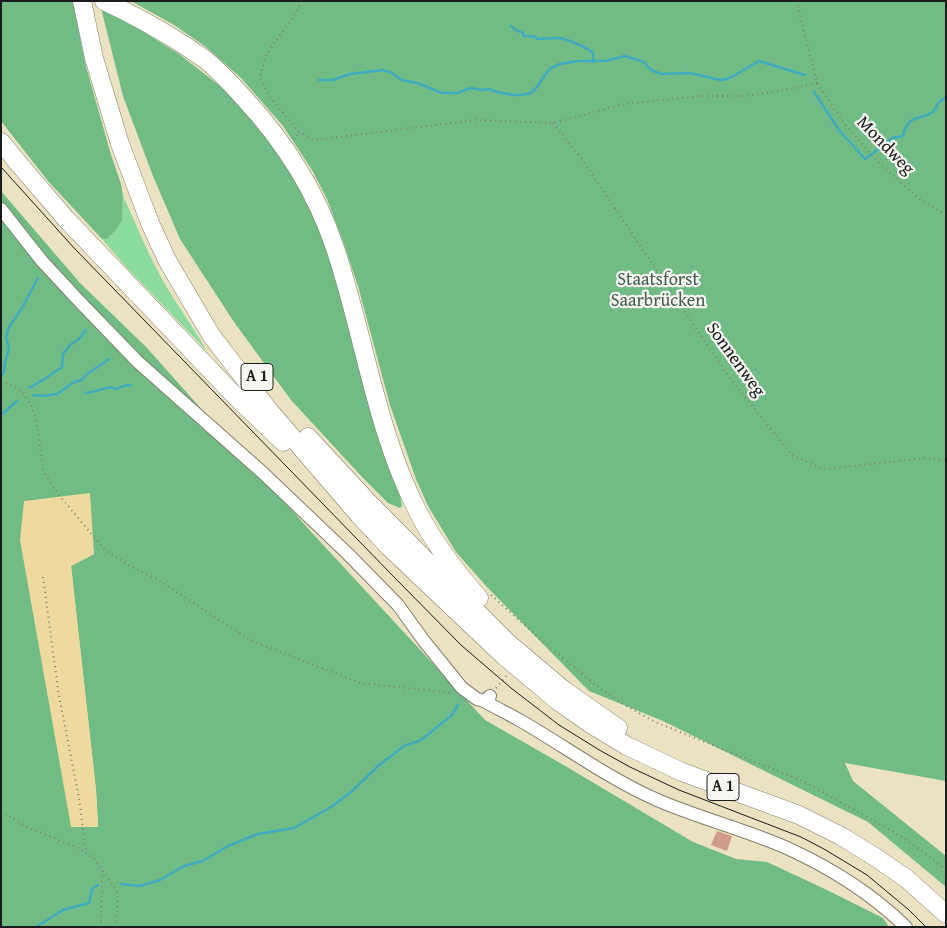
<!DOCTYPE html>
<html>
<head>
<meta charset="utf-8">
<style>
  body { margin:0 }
  #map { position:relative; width:947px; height:928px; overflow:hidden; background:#eae2c1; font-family:"Gentium Book Plus",serif }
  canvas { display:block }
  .frame { position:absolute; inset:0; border:2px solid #1c1c1c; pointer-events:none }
</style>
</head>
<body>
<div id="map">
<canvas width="947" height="928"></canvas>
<div class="frame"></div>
</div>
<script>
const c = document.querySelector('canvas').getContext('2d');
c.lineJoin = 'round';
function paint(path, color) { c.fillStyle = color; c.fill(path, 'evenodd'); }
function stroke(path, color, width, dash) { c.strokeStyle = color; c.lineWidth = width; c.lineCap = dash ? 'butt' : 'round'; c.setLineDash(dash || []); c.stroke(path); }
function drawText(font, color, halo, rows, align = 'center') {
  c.font = font + ' "Gentium Book Plus",serif'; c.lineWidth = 4.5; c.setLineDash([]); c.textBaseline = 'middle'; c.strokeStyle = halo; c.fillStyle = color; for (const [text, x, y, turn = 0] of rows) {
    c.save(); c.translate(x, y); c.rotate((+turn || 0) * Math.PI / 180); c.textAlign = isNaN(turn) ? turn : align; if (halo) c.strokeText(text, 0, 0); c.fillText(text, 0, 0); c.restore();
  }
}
paint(new Path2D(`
  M 123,196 C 137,226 149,257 166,286 C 179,308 194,328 207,351 L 127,268 L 102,239 L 107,239 L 117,229 L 122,220 Z`), '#8bdc9c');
paint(new Path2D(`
  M 1,1 L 73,1 L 85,63 L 111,155 L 121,184 L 123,196 L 122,220 L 117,229 L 107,239 L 102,239 L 48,181 L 1,121 Z
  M 131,1 L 946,1 L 946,781 L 845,763 L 853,781 L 946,856 L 946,887 L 868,822 L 663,721 L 589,691 L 487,587 L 456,552 L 428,506 L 416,479 L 390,405 L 358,286 L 344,244 L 327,199 L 312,170 L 283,126 L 241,78 L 206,47 L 174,25 Z
  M 101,8 L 141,30 L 179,54 L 220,86 L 250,115 L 275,147 L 305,198 L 330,257 L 359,363 L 400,495 L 402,506 L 400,508 L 388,503 L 363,478 L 291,400 L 234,322 L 180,239 L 153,176 L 123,96 Z
  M 1,191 L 80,283 L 147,348 L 314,535 L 485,720 L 567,767 L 693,842 L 736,859 L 767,862 L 829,891 L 883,918 L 889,927 L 1,927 ZM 24,501 L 94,554 L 71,566 L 96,790 L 98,826 Z`), '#70bc84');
paint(new Path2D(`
  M 90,493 L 94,554 L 71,566 L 96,790 L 98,827 L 71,827 L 20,540 L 24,501 Z`), '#eeda9e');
stroke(new Path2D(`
  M 511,26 L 516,30 L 523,33 L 524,36 L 536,37 L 537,39 C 543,39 550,38 557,38 C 566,38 586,47 593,53 L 593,62
  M 319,80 L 333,80 L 350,74 L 383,70 L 392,73 L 402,80 L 417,83 L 442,93 L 457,93 L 471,88 L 482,90 L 489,89 L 497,92 L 513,95 L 521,95 L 531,93 L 537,87 L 545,75 L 551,68 L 560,64 L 578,61 L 605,61 L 625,56 L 644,62 L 648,67 L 653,71 L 662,74 L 689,73 L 704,76 L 715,79 L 722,80 L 730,78 L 759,61 L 805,75
  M 814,92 L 839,130 L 865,159 L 893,138 L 903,136 C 904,131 906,125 911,121 C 920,115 935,117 938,103 L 946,97
  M 1,376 L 4,372 L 5,362 L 9,349 L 6,337 L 9,327 L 22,308 L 38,278
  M 29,388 L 43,380 L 62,367 L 63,354 L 70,345 L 79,339 L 86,330
  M 86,393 C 90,392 95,392 99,390 C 106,388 110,386 117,389 L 123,386 L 131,385
  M 33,395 L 43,396 L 57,394 L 74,382 L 82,380 L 86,375 L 109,359
  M 1,415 L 17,401
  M 121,884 L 140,886 L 160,880 L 184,866 L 203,861 L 228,846 L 258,834 L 294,828 L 331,807 L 351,792 L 378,766 L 404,746 L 421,740 L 436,728 L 452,715 L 458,705
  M 36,927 L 63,910 L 89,903 L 92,889 L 98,885`), '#40abbf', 2.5);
paint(new Path2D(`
  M 717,831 L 732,836 L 727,851 L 711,845 Z`), '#d09b88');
const minor = new Path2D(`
  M 1,209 L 42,261 L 80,302 L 138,362 L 263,473 L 348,554 L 398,605 L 424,641 L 462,688 L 477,699 L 484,701 L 490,696
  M 484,701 C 496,708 509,714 521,721 C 566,747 608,778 655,799 C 698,818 744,829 787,848 C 831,868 871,893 906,927`);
const highway = new Path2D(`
  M 82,1 L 94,58 L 120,144 L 150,223 L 167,260 L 211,335 L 267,408 L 359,515 L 389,547 L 503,655 L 559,702 L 589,723 L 627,746 L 682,772 L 799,815 L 841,836 L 875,857 L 907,879 L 946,914
  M 104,1 C 132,14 159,29 184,45 C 191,50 199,55 206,60 C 219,71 232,85 243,97 C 284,141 316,191 335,248 C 364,334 376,431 418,512 C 434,543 456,572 479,598
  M 1,142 L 19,164 L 66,219 L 236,397 L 283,442
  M 308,437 L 368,502 L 507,642 L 565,691 L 618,728`);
stroke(minor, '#837f6e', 14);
stroke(highway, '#837f6e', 19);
stroke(new Path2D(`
  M 302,1 L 291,20 L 266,55 L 260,77 L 269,96 L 300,133 L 315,140 L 476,120 L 553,123 L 624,104 L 701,96 L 747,96 L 795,88 L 817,83
  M 799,1 L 798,7 L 817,83 L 844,123 L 878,162 L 921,200 L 946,215
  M 553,123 L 581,158 L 729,377 L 792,455 L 823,469 L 927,458 L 946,461
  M 293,139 L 300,133
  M 1,383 L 6,383 L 16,388 L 24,394 L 32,407 L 38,429 L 43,471 L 59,495 L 105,550 L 130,566 L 155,578 L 250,640 L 360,683 L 451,693
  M 43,577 L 59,696 L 79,798 L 86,853
  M 491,595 L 538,637 L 594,684 L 623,704 L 655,722 L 805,782 L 904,838 L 946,870
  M 496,688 L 507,675
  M 1,811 L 25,826 L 78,848 L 94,858 L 118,893 L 116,927
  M 101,927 L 102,870`), '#837f6e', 2, [1, 4]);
stroke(minor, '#fff', 12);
stroke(highway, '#fff', 18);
stroke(new Path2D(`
  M 1,167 L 75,249 L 394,577 L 461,645 L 511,688 L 559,725 L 601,751 L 630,767 L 679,790 L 801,837 L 824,849 L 867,875 L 909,910 L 926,927`), '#1c1c1c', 1);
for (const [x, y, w] of [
  [257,377,32],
  [723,787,32]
]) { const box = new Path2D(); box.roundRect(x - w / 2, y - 13.5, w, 27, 4); c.fillStyle = '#f6f6f2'; c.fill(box); stroke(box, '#1c1c1c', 1); }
drawText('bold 16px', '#1c1c1c', null, [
  ["A 1",257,377],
  ["A 1",723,787]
]);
drawText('18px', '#1c1c1c', '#f6f6f2', [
  ["Mondweg",885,146,46],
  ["Sonnenweg",735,360,54]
]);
drawText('18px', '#435f49', '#f6f6f2', [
  ["Staatsforst",658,280],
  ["Saarbrücken",658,301]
]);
</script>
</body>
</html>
